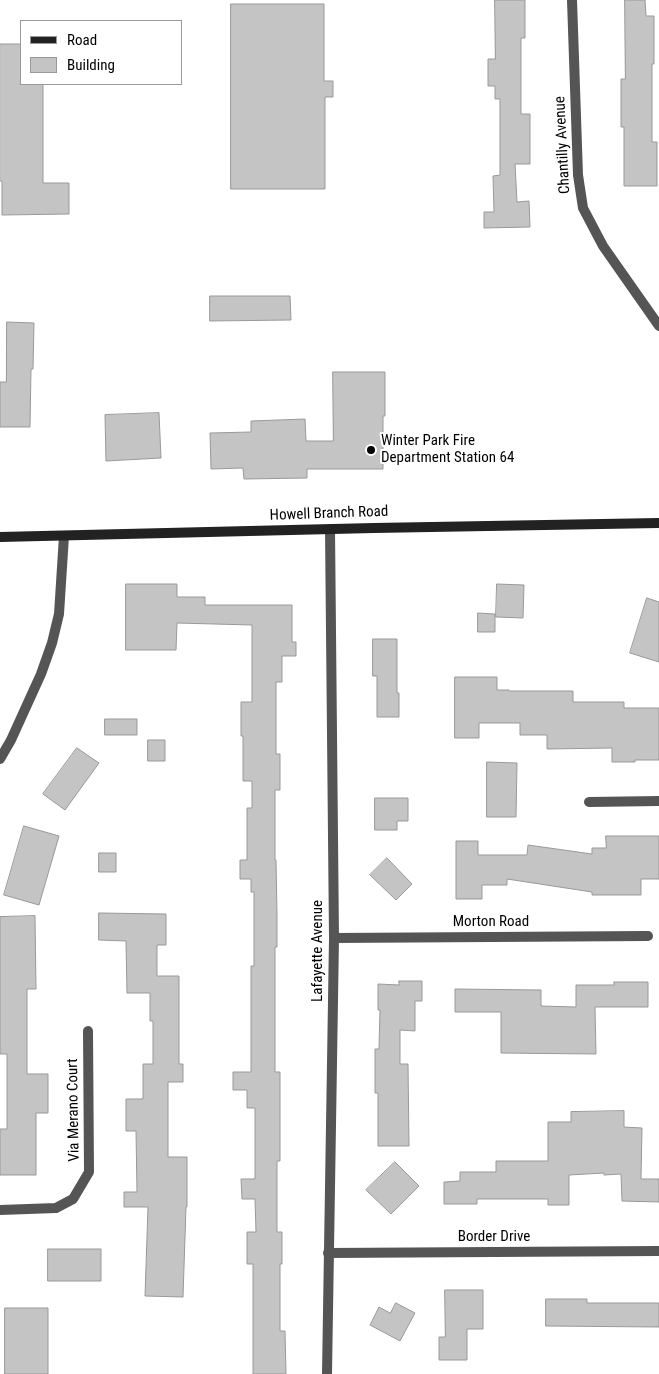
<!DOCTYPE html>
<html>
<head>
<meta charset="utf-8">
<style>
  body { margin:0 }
  #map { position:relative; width:659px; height:1374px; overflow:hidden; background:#fff; font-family:"Roboto Condensed",sans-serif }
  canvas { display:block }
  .legend { position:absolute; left:20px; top:20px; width:162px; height:65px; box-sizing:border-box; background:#fff; border:1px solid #999; margin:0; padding:6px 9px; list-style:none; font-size:15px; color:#000 }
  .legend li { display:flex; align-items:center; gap:10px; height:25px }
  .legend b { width:25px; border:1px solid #999 }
</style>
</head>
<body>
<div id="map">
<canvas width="659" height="1374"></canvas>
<ul class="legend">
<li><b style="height:6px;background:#222"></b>Road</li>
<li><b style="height:14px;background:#c4c4c4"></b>Building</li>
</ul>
</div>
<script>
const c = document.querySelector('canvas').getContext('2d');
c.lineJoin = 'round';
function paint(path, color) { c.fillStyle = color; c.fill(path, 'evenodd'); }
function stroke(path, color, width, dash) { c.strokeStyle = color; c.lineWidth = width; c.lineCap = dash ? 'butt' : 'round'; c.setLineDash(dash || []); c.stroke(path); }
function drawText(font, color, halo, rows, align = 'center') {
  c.font = font + ' "Roboto Condensed",sans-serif'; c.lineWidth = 4; c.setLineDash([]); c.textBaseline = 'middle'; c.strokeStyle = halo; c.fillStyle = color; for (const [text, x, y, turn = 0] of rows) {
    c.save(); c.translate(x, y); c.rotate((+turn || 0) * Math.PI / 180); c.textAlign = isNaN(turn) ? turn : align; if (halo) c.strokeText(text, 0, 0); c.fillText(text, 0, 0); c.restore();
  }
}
const building = new Path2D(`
  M 495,0 L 525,0 L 525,38 L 521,38 L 521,114 L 530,114 L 530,164 L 515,164 L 517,202 L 529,201 L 530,227 L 484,228 L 484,212 L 494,212 L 493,176 L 500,175 L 500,99 L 495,99 L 495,86 L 488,86 L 488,59 L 495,59 Z
  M 625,0 L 645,0 L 646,16 L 654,16 L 654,64 L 652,64 L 652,142 L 657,142 L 657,186 L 624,186 L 624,127 L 621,127 L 621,79 L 625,79 Z
  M 231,4 L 324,4 L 324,81 L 333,81 L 333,97 L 325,97 L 325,189 L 231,189 Z
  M 0,44 L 21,44 L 21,84 L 43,84 L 43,183 L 69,183 L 69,214 L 2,215 L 2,181 L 0,181 Z
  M 210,296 L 290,296 L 291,320 L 210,321 Z
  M 7,322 L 34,323 L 33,369 L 31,369 L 30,427 L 0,427 L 0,382 L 6,382 Z
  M 333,372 L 385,372 L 385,416 L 383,416 L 383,469 L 307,469 L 307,478 L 244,479 L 243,468 L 211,469 L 210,433 L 251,432 L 251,421 L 305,419 L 306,441 L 333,441 Z
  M 159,413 L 161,458 L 106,461 L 105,415 Z
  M 126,584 L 177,584 L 177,597 L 205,597 L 205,605 L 292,605 L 292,642 L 296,642 L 296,656 L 282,656 L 282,682 L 276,682 L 276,754 L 280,754 L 280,790 L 275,790 L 275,860 L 276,860 L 277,915 L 277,947 L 275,947 L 275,1072 L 280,1072 L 280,1161 L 277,1161 L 277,1232 L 282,1232 L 282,1264 L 280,1264 L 280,1331 L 285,1331 L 286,1374 L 253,1374 L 253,1264 L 247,1264 L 247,1232 L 256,1232 L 255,1199 L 242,1199 L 241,1179 L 255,1179 L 255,1108 L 247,1108 L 247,1090 L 233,1090 L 233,1072 L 251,1072 L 251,966 L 254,966 L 254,892 L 251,892 L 251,879 L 240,879 L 240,860 L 247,860 L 247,808 L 252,808 L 252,781 L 243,781 L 243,736 L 241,736 L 241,702 L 252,702 L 252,625 L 177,623 L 176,650 L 126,650 Z
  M 497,584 L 524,585 L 523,618 L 496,617 Z
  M 647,598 L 659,602 L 659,662 L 630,653 Z
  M 478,613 L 495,614 L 495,632 L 478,632 Z
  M 373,639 L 397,639 L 397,693 L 399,693 L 399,717 L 377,717 L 377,676 L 373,676 Z
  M 455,677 L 497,677 L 497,690 L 509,690 L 509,691 L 573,691 L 573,702 L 624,702 L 624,708 L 659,708 L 659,760 L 635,760 L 635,762 L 612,762 L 612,748 L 547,749 L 547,735 L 520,735 L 520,723 L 479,723 L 479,738 L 455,738 Z
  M 105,719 L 137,719 L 137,735 L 105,735 Z
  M 148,740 L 165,740 L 165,761 L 148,761 Z
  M 77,748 L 99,763 L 65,810 L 43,794 Z
  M 487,762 L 517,763 L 516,817 L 487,817 Z
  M 375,798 L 408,798 L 408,821 L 397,821 L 397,830 L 375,830 Z
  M 24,826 L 59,836 L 39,905 L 4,895 Z
  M 606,836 L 659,836 L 659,879 L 641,879 L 641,895 L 592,895 L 592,892 L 507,879 L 507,885 L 482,885 L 482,899 L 456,899 L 456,841 L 478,841 L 478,855 L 527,855 L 528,845 L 592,854 L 592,848 L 606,848 Z
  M 99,853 L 116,853 L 116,872 L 99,872 Z
  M 387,858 L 412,884 L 396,900 L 370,875 Z
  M 99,913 L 166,914 L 166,945 L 157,945 L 157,976 L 179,976 L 179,1064 L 183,1064 L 183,1082 L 168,1082 L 168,1157 L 187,1157 L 187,1207 L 186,1207 L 183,1297 L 145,1296 L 148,1207 L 124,1207 L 124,1192 L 137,1192 L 136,1131 L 126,1131 L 126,1099 L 143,1099 L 143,1064 L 153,1064 L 153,1021 L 150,1021 L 150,993 L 127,993 L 126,941 L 99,940 Z
  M 35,916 L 36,989 L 27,989 L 27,1074 L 48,1074 L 48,1113 L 36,1113 L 36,1175 L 0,1175 L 0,1129 L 7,1129 L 7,1054 L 0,1054 L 0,917 Z
  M 399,981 L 422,981 L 422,1001 L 415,1001 L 415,1031 L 400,1030 L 400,1064 L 408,1064 L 409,1146 L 378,1146 L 378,1093 L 375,1093 L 375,1049 L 379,1049 L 380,1010 L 378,1010 L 378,984 L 399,985 Z
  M 614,982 L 648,982 L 648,1007 L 595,1007 L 596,1054 L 501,1053 L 501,1012 L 455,1012 L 455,989 L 541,990 L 541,1006 L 576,1007 L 576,985 L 614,985 Z
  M 624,1111 L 624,1127 L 642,1128 L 641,1179 L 659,1179 L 659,1202 L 622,1201 L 621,1174 L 604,1175 L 604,1173 L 569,1175 L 569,1205 L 548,1205 L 548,1199 L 477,1199 L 477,1204 L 444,1204 L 444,1182 L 460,1181 L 460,1172 L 496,1172 L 496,1161 L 548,1161 L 548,1122 L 571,1122 L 571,1112 Z
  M 395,1162 L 419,1186 L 391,1214 L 366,1190 Z
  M 48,1249 L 101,1249 L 101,1281 L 48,1281 Z
  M 445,1290 L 483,1290 L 483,1329 L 467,1329 L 467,1360 L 439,1360 L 439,1337 L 445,1337 Z
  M 546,1299 L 587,1299 L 587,1303 L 659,1303 L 659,1327 L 546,1326 Z
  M 396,1303 L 415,1313 L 400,1341 L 370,1325 L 379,1307 L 390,1313 Z
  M 5,1308 L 48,1308 L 48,1374 L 5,1374 Z`);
paint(building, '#c4c4c4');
stroke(building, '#999', 1);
stroke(new Path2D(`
  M 572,0 L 578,175 L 583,208 L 603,246 L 659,326
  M 589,802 L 659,801
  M 334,938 L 648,936
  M 0,1210 L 56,1208 L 73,1199 L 89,1172 L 88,1031
  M 328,1253 L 659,1251
  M 327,1374 L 334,938 L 330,529`), '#555', 10);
stroke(new Path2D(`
  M 0,759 L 11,740 L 41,674 L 52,643 L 59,614 L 64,536`), '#555', 10);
stroke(new Path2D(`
  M 0,537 L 374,528 L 659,523`), '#222', 10);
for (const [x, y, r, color] of [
  [371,450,5,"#000"]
]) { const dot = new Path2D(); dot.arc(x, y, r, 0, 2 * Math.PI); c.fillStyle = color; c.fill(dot); stroke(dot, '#fff', 2); }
drawText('15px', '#000', '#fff', [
  ["Chantilly Avenue",563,145,-93],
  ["Howell Branch Road",329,514,-2],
  ["Morton Road",491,922],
  ["Lafayette Avenue",318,951,-90],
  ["Via Merano Court",74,1110,-91],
  ["Border Drive",494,1237]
]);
drawText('15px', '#000', '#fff', [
  ["Winter Park Fire",381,441],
  ["Department Station 64",381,458]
], 'left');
</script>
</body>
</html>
